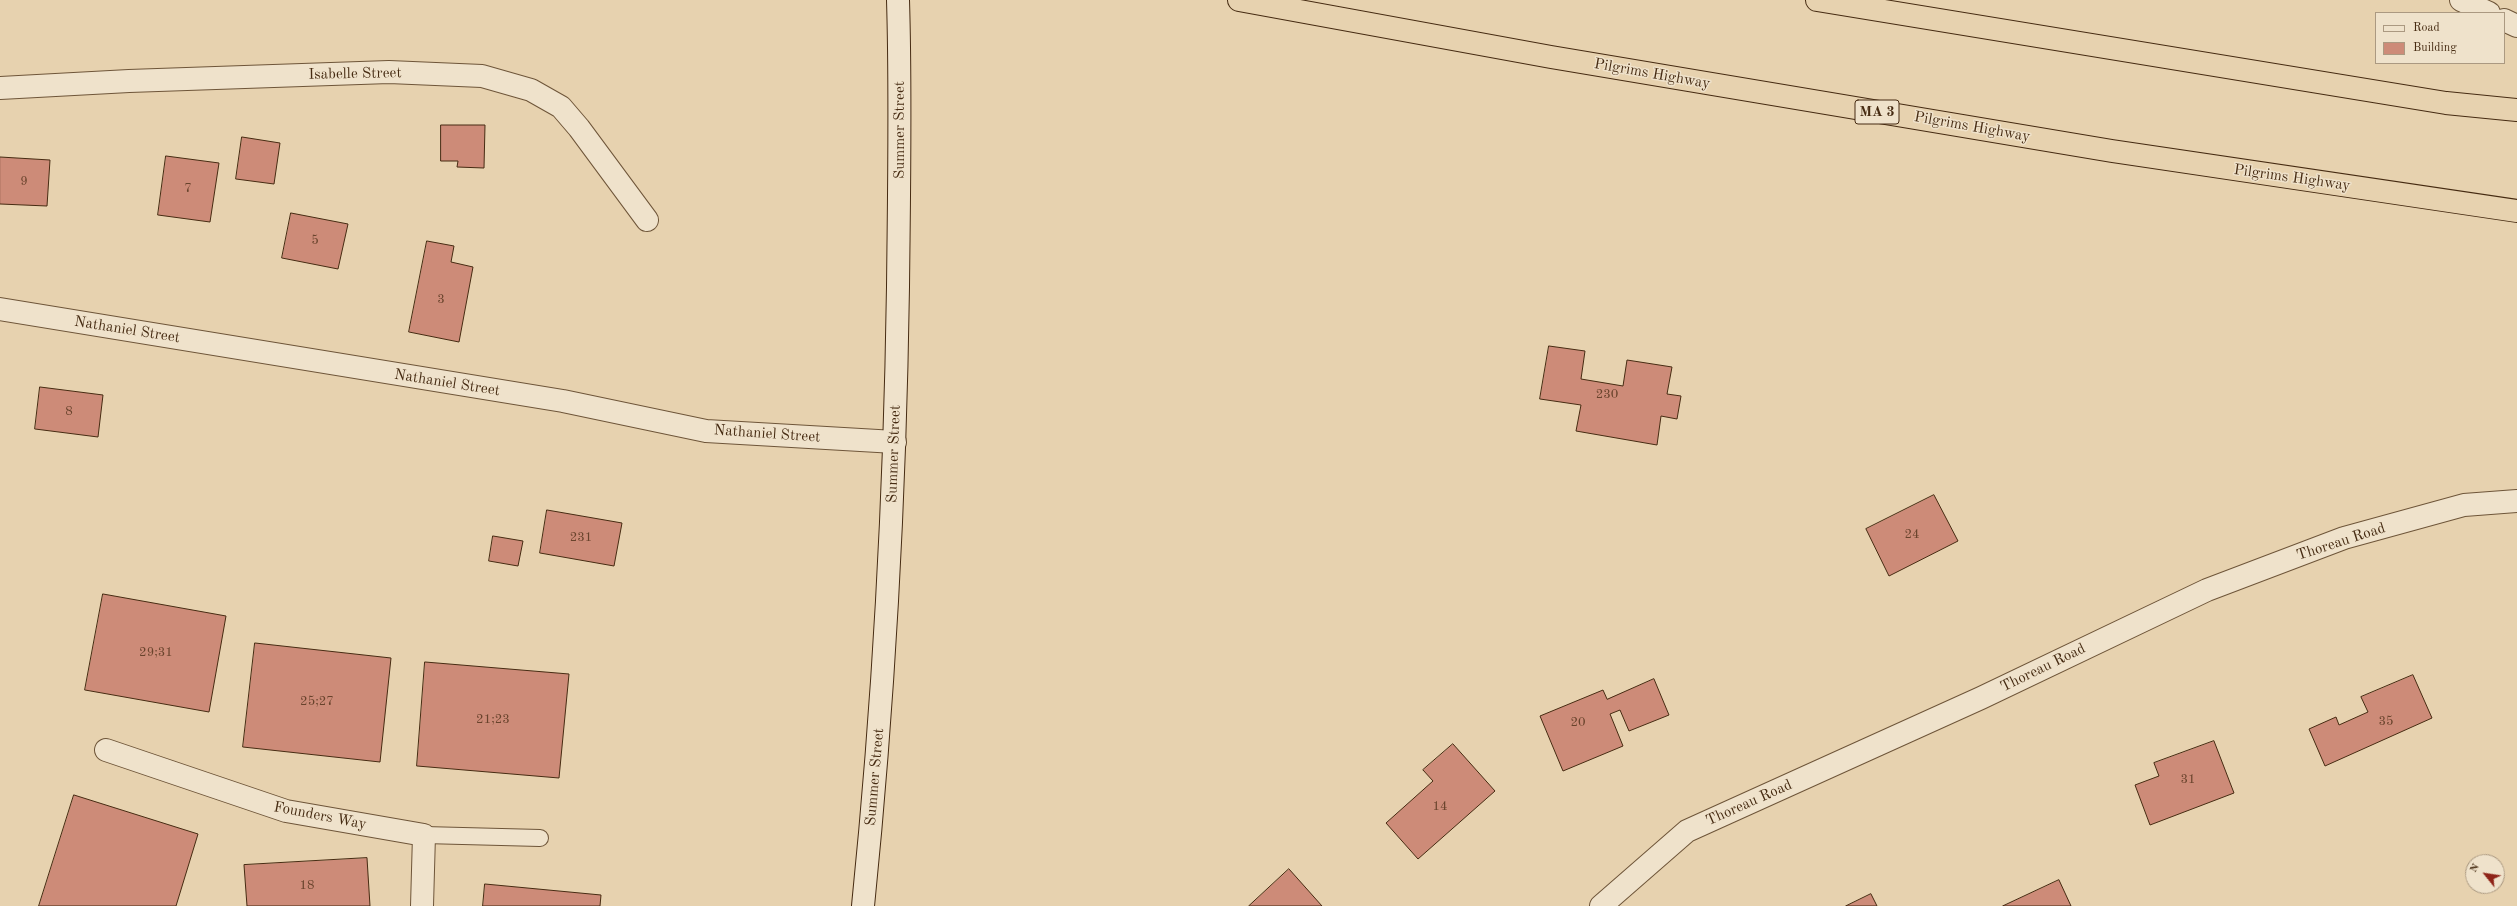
<!DOCTYPE html>
<html>
<head>
<meta charset="utf-8">
<style>
  body { margin:0 }
  #map { position:relative; width:2517px; height:906px; overflow:hidden; background:#e7d2af; font-family:"Old Standard TT",serif }
  canvas { display:block }
  .legend { position:absolute; left:2375px; top:12px; width:130px; height:52px; box-sizing:border-box; background:#efe2cb; border:1px solid #ab9981; margin:0; padding:5px 7px; list-style:none; font-size:12px; color:#462b12 }
  .legend li { display:flex; align-items:center; gap:8px; height:20px }
  .legend b { width:20px; border:1px solid #ab9981 }
  .north { position:absolute; left:2465px; top:854px; width:40px; height:40px; box-sizing:border-box; background:#efe2cb; border:1px solid #ab9981; border-radius:50%; rotate:300deg; font-size:11px; font-weight:700; line-height:16px; text-align:center; color:#462b12 }
  .north::after { content:''; display:block; margin:auto; width:14px; height:18px; background:#8f2418; clip-path:polygon(50% 0,100% 100%,50% 72%,0 100%) }
</style>
</head>
<body>
<div id="map">
<canvas width="2517" height="906"></canvas>
<ul class="legend">
<li><b style="height:5px;background:#efe2cb"></b>Road</li>
<li><b style="height:11px;background:#cd8b78"></b>Building</li>
</ul>
<div class="north">N</div>
</div>
<script>
const c = document.querySelector('canvas').getContext('2d');
c.lineJoin = 'round';
function paint(path, color) { c.fillStyle = color; c.fill(path, 'evenodd'); }
function stroke(path, color, width, dash) { c.strokeStyle = color; c.lineWidth = width; c.lineCap = dash ? 'butt' : 'round'; c.setLineDash(dash || []); c.stroke(path); }
function drawText(font, color, halo, rows, align = 'center') {
  c.font = font + ' "Old Standard TT",serif'; c.lineWidth = 3; c.setLineDash([]); c.textBaseline = 'middle'; c.strokeStyle = halo; c.fillStyle = color; for (const [text, x, y, turn = 0] of rows) {
    c.save(); c.translate(x, y); c.rotate((+turn || 0) * Math.PI / 180); c.textAlign = isNaN(turn) ? turn : align; if (halo) c.strokeText(text, 0, 0); c.fillText(text, 0, 0); c.restore();
  }
}
const building = new Path2D(`
  M 441,125 L 485,125 L 484,168 L 457,167 L 458,161 L 441,161 Z
  M 242,137 L 280,143 L 274,184 L 236,179 Z
  M 166,156 L 219,163 L 210,222 L 158,215 Z
  M 0,157 L 50,160 L 47,206 L 0,204 Z
  M 291,213 L 348,224 L 338,269 L 282,258 Z
  M 427,241 L 454,246 L 451,262 L 473,267 L 459,342 L 409,332 Z
  M 1549,346 L 1585,351 L 1581,379 L 1623,386 L 1627,360 L 1672,367 L 1667,394 L 1681,396 L 1677,419 L 1661,416 L 1657,445 L 1576,431 L 1581,405 L 1540,399 Z
  M 40,387 L 103,395 L 98,437 L 35,429 Z
  M 1934,495 L 1958,541 L 1889,576 L 1866,529 Z
  M 547,510 L 622,523 L 614,566 L 540,553 Z
  M 493,536 L 523,541 L 518,566 L 489,561 Z
  M 103,594 L 226,616 L 209,712 L 85,690 Z
  M 255,643 L 391,658 L 380,762 L 243,747 Z
  M 425,662 L 569,674 L 559,778 L 417,766 Z
  M 2413,675 L 2432,718 L 2325,766 L 2309,729 L 2336,717 L 2339,725 L 2368,712 L 2361,697 Z
  M 1654,679 L 1669,715 L 1629,731 L 1620,710 L 1610,714 L 1623,746 L 1563,771 L 1540,716 L 1603,690 L 1607,699 Z
  M 2214,741 L 2234,793 L 2150,825 L 2135,785 L 2159,776 L 2154,763 Z
  M 1453,744 L 1495,791 L 1418,859 L 1386,823 L 1433,781 L 1423,770 Z
  M 74,795 L 198,834 L 176,906 L 39,906 Z
  M 367,858 L 370,906 L 247,906 L 244,865 Z
  M 1289,869 L 1322,906 L 1249,906 Z
  M 2059,880 L 2071,906 L 2003,906 Z
  M 485,884 L 601,895 L 600,906 L 483,906 Z
  M 1871,894 L 1877,906 L 1846,906 Z`);
paint(building, '#cd8b78');
stroke(building, '#462b12', 1);
const service = new Path2D(`
  M 424,835 L 540,838`);
const minor = new Path2D(`
  M 2461,0 L 2489,13
  M 2504,20 L 2517,26
  M 0,88 L 129,81 L 389,72 L 482,76 L 531,90 L 561,107 L 579,128 L 647,220
  M 0,309 L 563,401 L 706,431 L 895,442
  M 106,750 L 286,811 L 424,835 L 422,906
  M 1601,906 L 1687,831 L 1981,698 L 2207,590 L 2344,538 L 2464,505 L 2517,501`);
const secondary = new Path2D(`
  M 863,906 C 884,700 895,494 898,287 C 899,191 901,96 898,0`);
const motorway = new Path2D(`
  M 1239,0 L 1551,57 L 2112,151 L 2517,211
  M 1817,0 L 2446,103 L 2517,110`);
stroke(service, '#6e5539', 18);
stroke(minor, '#6e5539', 24);
stroke(secondary, '#462b12', 24);
stroke(motorway, '#462b12', 24);
stroke(service, '#efe2cb', 16);
stroke(minor, '#efe2cb', 22);
stroke(secondary, '#efe2cb', 22);
stroke(motorway, '#e7d2af', 22);
drawText('13px', '#68432c', null, [
  ["9",24,182],
  ["7",188,189],
  ["5",315,241],
  ["3",441,300],
  ["230",1607,395],
  ["8",69,412],
  ["24",1912,535],
  ["231",581,538],
  ["29;31",156,653],
  ["25;27",317,702],
  ["21;23",493,720],
  ["35",2386,722],
  ["20",1578,723],
  ["31",2188,780],
  ["14",1440,807],
  ["18",307,886]
]);
for (const [x, y, w] of [
  [1877,112,44]
]) { const box = new Path2D(); box.roundRect(x - w / 2, y - 12, w, 24, 3); c.fillStyle = '#efe2cb'; c.fill(box); stroke(box, '#462b12', 1); }
drawText('bold 14px', '#462b12', null, [
  ["MA 3",1877,112]
]);
drawText('15px', '#462b12', '#efe2cb', [
  ["Isabelle Street",355,74,-1],
  ["Pilgrims Highway",1652,74,10],
  ["Pilgrims Highway",1972,127,10],
  ["Summer Street",900,130,-90],
  ["Pilgrims Highway",2292,178,8],
  ["Nathaniel Street",127,330,9],
  ["Nathaniel Street",447,383,9],
  ["Nathaniel Street",767,434,4],
  ["Summer Street",894,454,-88],
  ["Thoreau Road",2341,542,-18],
  ["Thoreau Road",2043,668,-26],
  ["Summer Street",875,777,-85],
  ["Thoreau Road",1749,803,-24],
  ["Founders Way",320,816,11]
]);
</script>
</body>
</html>
